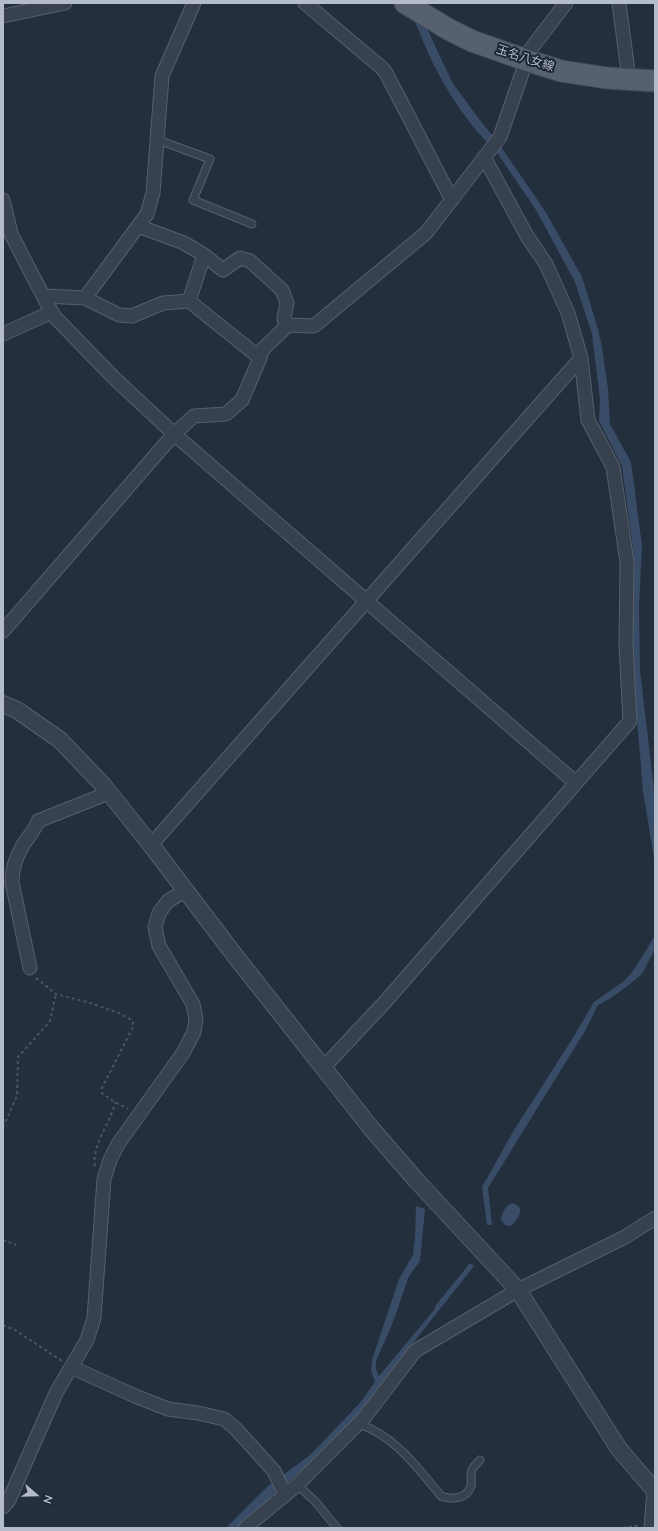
<!DOCTYPE html>
<html>
<head>
<meta charset="utf-8">
<style>
  body { margin:0 }
  #map { position:relative; width:658px; height:1531px; overflow:hidden; background:#242f3e; font-family:"Nunito Sans",sans-serif }
  canvas { display:block }
  .frame { position:absolute; inset:0; border:4px solid #b4bcc9; pointer-events:none }
  .north { position:absolute; left:16px; top:1475px; width:40px; height:40px; -webkit-text-stroke:3px #1d2633; paint-order:stroke; rotate:110deg; font-size:11px; font-weight:700; line-height:16px; text-align:center; color:#b4bcc9 }
  .north::after { content:''; display:block; margin:auto; width:14px; height:18px; background:#b4bcc9; clip-path:polygon(50% 0,100% 100%,50% 72%,0 100%) }
</style>
</head>
<body>
<div id="map">
<canvas width="658" height="1531"></canvas>
<div class="frame"></div>
<div class="north">N</div>
</div>
<script>
const c = document.querySelector('canvas').getContext('2d');
c.lineJoin = 'round';
function paint(path, color) { c.fillStyle = color; c.fill(path, 'evenodd'); }
function stroke(path, color, width, dash) { c.strokeStyle = color; c.lineWidth = width; c.lineCap = dash ? 'butt' : 'round'; c.setLineDash(dash || []); c.stroke(path); }
function drawText(font, color, halo, rows, align = 'center') {
  c.font = font + ' "Nunito Sans","Noto Sans JP",sans-serif'; c.lineWidth = 4; c.setLineDash([]); c.textBaseline = 'middle'; c.strokeStyle = halo; c.fillStyle = color; for (const [text, x, y, turn = 0] of rows) {
    c.save(); c.translate(x, y); c.rotate((+turn || 0) * Math.PI / 180); c.textAlign = isNaN(turn) ? turn : align; if (halo) c.strokeText(text, 0, 0); c.fillText(text, 0, 0); c.restore();
  }
}
paint(new Path2D(`
  M 415,3 L 452,82 L 479,119 L 499,144 L 545,211 L 582,277 L 598,329 L 602,347 L 608,389 L 610,424 L 631,462 L 642,546 L 639,608 L 640,670 L 655,798 L 655,864 L 643,791 L 633,669 L 633,548 L 622,466 L 599,421 L 600,399 L 592,334 L 575,282 L 536,210 L 496,151 C 465,123 436,75 421,36 C 419,30 415,24 414,18 C 413,14 414,8 415,3 Z
  M 655,936 L 655,949 L 642,974 L 630,984 L 611,998 L 598,1005 L 585,1031 L 488,1188 L 492,1225 L 487,1225 L 482,1187 L 514,1130 L 571,1041 L 594,1002 L 624,981 L 633,971 Z
  M 512,1203 C 527,1206 518,1221 510,1226 L 505,1225 L 501,1220 C 502,1212 505,1207 512,1203 Z
  M 416,1206 L 425,1209 L 420,1261 L 409,1276 L 393,1322 L 376,1361 L 376,1369 L 379,1376 L 434,1310 L 436,1305 L 470,1263 L 474,1266 L 387,1376 L 364,1409 L 316,1459 L 278,1490 L 252,1515 L 236,1528 L 226,1528 L 269,1485 L 309,1456 L 360,1403 L 375,1382 L 371,1370 L 372,1360 L 399,1279 L 413,1255 L 415,1236 Z`), '#394c67');
const service = new Path2D(`
  M 158,140 L 210,159 L 193,200 L 252,224
  M 359,1424 C 395,1436 418,1468 441,1496 C 451,1500 467,1499 471,1486 C 472,1481 470,1475 472,1470 C 473,1466 478,1463 480,1460
  M 297,1485 L 315,1501 L 337,1528`);
const minor = new Path2D(`
  M 305,3 L 382,68 L 386,73 L 452,200
  M 619,3 L 629,79
  M 3,16 L 65,3
  M 3,200 L 11,234 L 53,315 L 113,377 L 174,434 L 576,783
  M 138,226 L 184,243 L 204,255 L 223,270 L 240,258 L 250,261 L 282,290 L 287,303 L 284,318 L 286,327
  M 45,296 L 85,298 L 119,315 L 132,316 L 163,303 L 189,301 L 260,358
  M 85,298 L 147,214 L 153,193 L 162,76 L 194,3
  M 189,301 L 204,255
  M 3,334 L 52,312
  M 3,631 L 174,434 L 194,416 L 226,414 L 242,400 L 260,358 L 262,350 L 288,325 L 314,326 L 426,233 L 500,137 L 530,50 L 566,3
  M 151,845 L 581,358
  M 30,968 L 12,882 C 12,869 16,857 23,845 C 28,837 35,830 38,821 L 101,796
  M 324,1067 L 385,1002 L 630,721 L 626,645 L 627,562 L 613,467 L 588,420 L 581,358 L 568,313 L 546,264 L 527,236 L 484,157
  M 71,1367 L 135,1396 L 168,1409 L 198,1413 L 224,1419 L 236,1429 L 274,1471 L 285,1494
  M 3,1507 L 9,1500 L 56,1393 L 87,1340 L 94,1318 L 104,1179 L 110,1160 L 118,1144 L 183,1053 L 194,1032 L 196,1019 L 193,1004 L 159,946 L 155,927 L 159,913 L 168,901 L 186,890
  M 245,1528 L 297,1485 L 364,1418 L 415,1351 L 518,1290 L 625,1237 L 655,1218
  M 651,1528 L 654,1490`);
const tertiary = new Path2D(`
  M 3,704 L 17,710 L 60,740 L 103,785 L 151,845 L 236,957 L 371,1128 L 416,1180 L 518,1290 L 619,1449 L 655,1491`);
const primary = new Path2D(`
  M 405,3 L 448,29 L 472,41 L 526,60 L 561,71 L 607,78 L 655,81`);
stroke(service, '#565f6c', 9);
stroke(minor, '#565f6c', 15);
stroke(tertiary, '#565f6c', 18);
stroke(primary, '#414a57', 23);
stroke(new Path2D(`
  M 36,978 L 56,994 L 87,1002 L 119,1013 L 133,1021 L 133,1027 L 102,1088 L 102,1093 L 110,1099 L 128,1109
  M 3,1127 L 17,1096 L 18,1057 L 50,1021 L 56,994
  M 95,1166 C 91,1146 111,1123 115,1102
  M 3,1240 L 16,1245
  M 3,1325 L 15,1330 L 62,1361
  M 623,1528 L 640,1525`), '#44595c', 2, [3, 3]);
stroke(service, '#38414e', 7);
stroke(minor, '#38414e', 13);
stroke(tertiary, '#38414e', 16);
stroke(primary, '#56606e', 21);
drawText('12px', '#b4bcc9', '#1d2633', [
  ["玉名八女線",525,59,18]
]);
</script>
</body>
</html>
